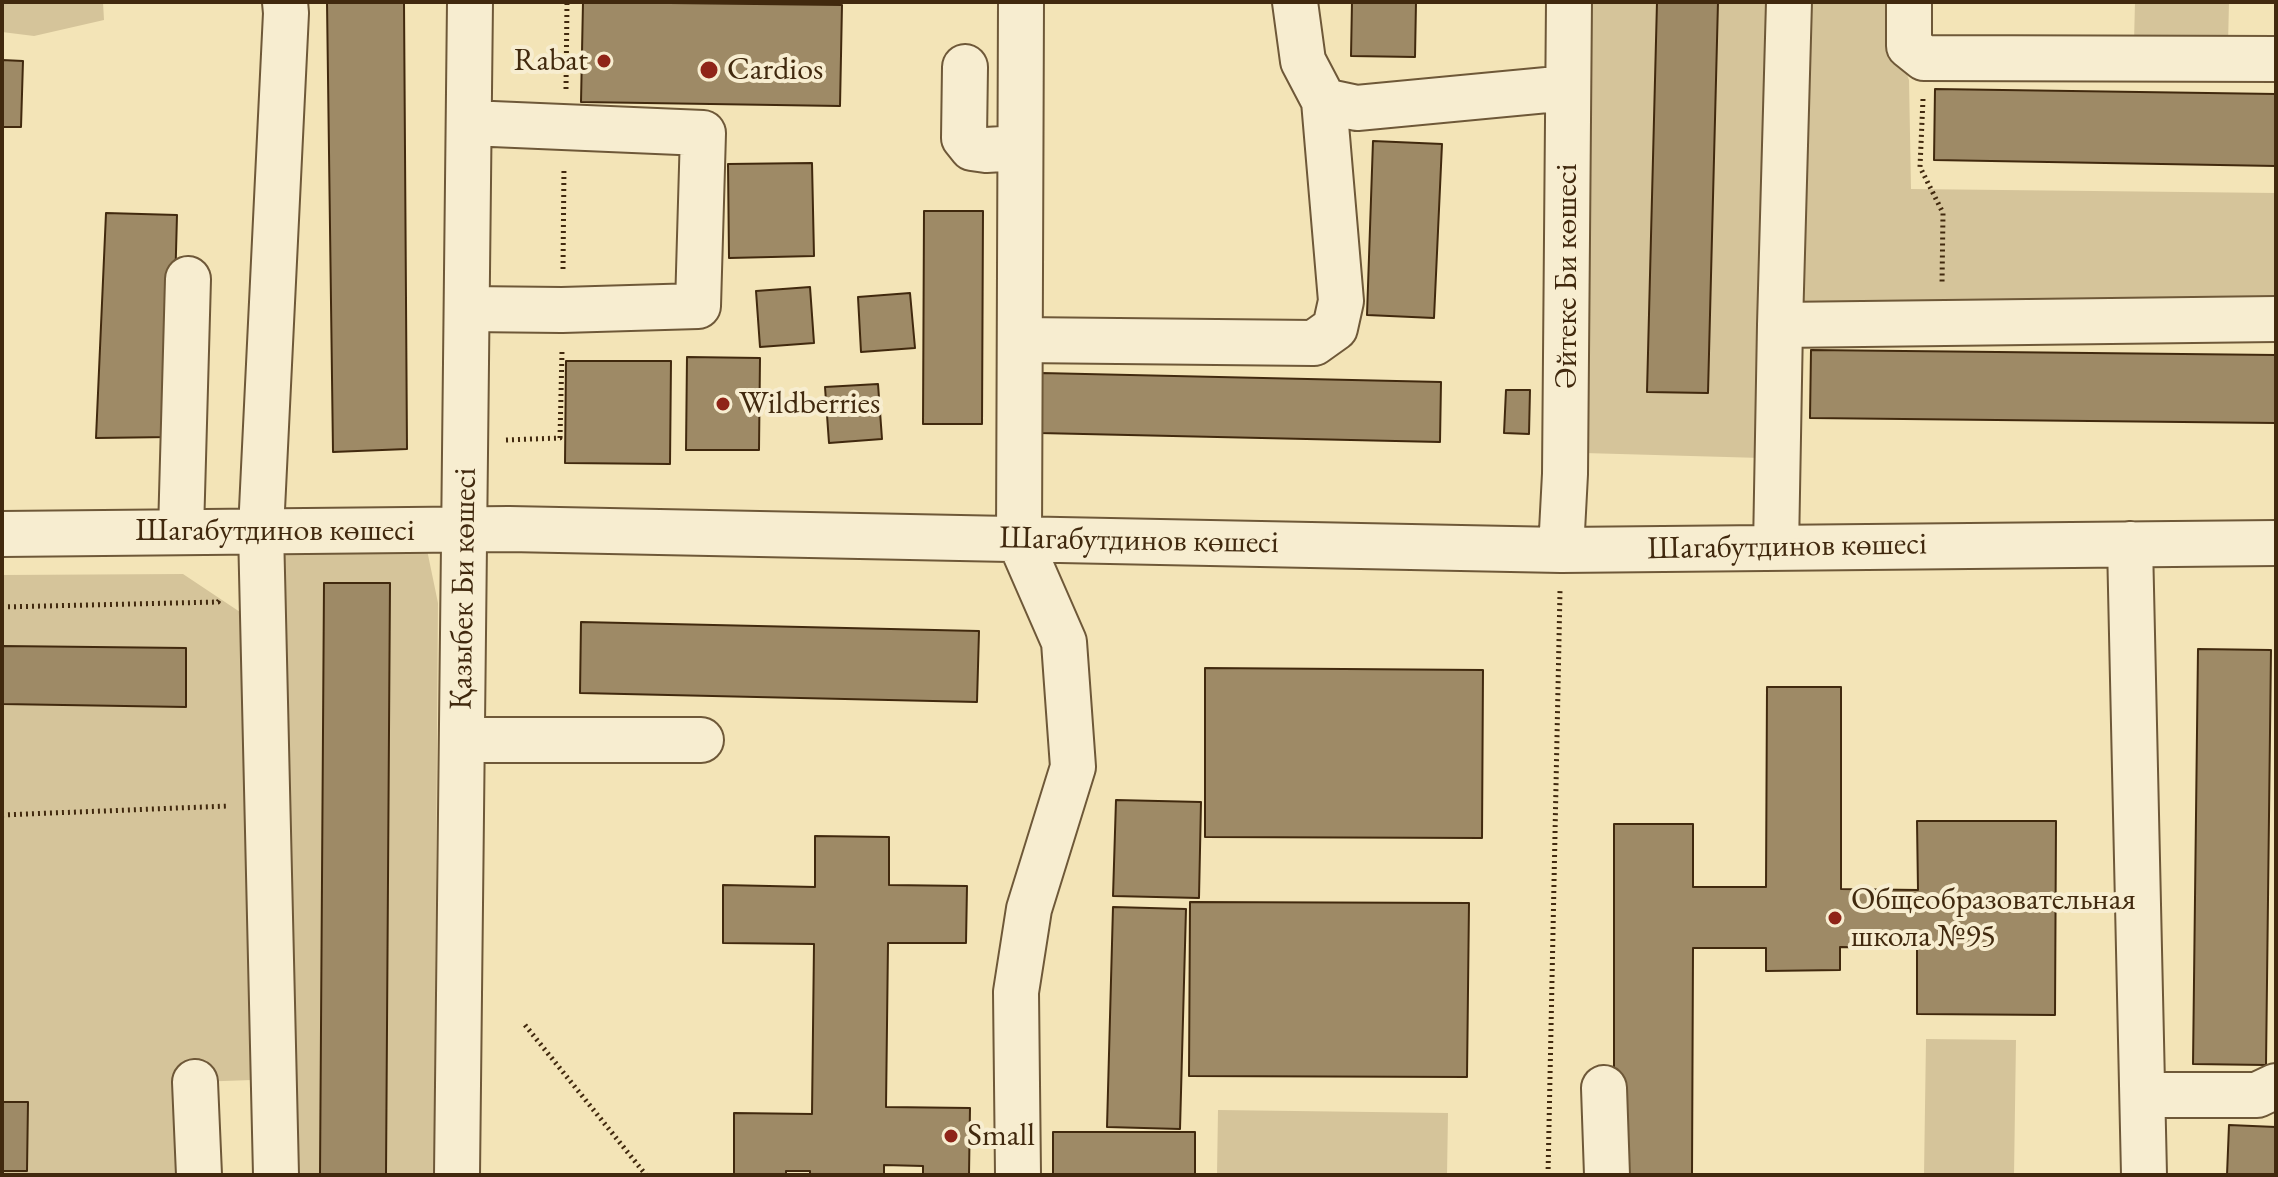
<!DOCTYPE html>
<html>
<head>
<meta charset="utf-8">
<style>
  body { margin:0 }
  #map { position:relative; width:2278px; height:1177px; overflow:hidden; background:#f3e4b7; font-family:"EB Garamond",serif }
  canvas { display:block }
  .frame { position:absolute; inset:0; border:4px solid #41290e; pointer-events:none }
</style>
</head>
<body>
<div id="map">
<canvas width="2278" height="1177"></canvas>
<div class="frame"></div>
</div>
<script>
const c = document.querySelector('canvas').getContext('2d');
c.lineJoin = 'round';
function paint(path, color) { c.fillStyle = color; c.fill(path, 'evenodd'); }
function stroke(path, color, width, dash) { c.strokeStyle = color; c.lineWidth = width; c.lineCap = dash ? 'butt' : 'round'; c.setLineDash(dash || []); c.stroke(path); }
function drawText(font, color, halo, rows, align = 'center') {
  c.font = font + ' "EB Garamond",serif'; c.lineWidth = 8; c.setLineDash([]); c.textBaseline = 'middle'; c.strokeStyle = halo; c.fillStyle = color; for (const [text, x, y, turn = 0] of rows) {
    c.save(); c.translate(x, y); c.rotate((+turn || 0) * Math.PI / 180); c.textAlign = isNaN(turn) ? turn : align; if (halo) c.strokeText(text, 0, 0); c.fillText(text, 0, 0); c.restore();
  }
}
paint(new Path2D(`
  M 2,2 L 103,2 L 104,20 L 34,36 L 2,32 Z
  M 1590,2 L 1657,2 L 1647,392 L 1708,393 L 1718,2 L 1774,2 L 1762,458 L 1584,453 Z
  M 1801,2 L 1891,2 L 1895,43 L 1909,80 L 1911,189 L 2276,193 L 2276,308 L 1801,313 Z
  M 2135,2 L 2229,2 L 2228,45 L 2134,42 Z
  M 281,540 L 426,545 L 438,603 L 434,1175 L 386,1175 L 390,584 L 325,583 L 320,1175 L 289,1175 L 288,707 Z
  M 183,574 L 246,616 L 252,1080 L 195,1082 L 199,1175 L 2,1175 L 2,1171 L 27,1171 L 28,1103 L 2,1102 L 2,704 L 185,707 L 186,649 L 2,646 L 2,575 Z
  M 1926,1039 L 2016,1040 L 2014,1175 L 1924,1175 Z
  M 1218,1110 L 1448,1113 L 1447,1175 L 1217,1175 Z`), '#d5c49a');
const building = new Path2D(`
  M 327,2 L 404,2 L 407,449 L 333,452 Z
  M 583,2 L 842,5 L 840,106 L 581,102 Z
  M 1352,2 L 1416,2 L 1415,57 L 1351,56 Z
  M 1657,2 L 1718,2 L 1708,393 L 1647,392 Z
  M 2,60 L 23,61 L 21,127 L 2,127 Z
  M 1935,89 L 2276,94 L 2276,166 L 1934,160 Z
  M 1373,141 L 1442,144 L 1434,318 L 1367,315 Z
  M 812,163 L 814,256 L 729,258 L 728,164 Z
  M 924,211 L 983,211 L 982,424 L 923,424 Z
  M 106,213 L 177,215 L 171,437 L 96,438 Z
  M 810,287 L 814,343 L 760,347 L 756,291 Z
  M 910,293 L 915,348 L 861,352 L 858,297 Z
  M 1811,350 L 2276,355 L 2276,423 L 1810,418 Z
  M 687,357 L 760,358 L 759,450 L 686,450 Z
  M 566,361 L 671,361 L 670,464 L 565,463 Z
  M 1041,373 L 1441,382 L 1440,442 L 1039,433 Z
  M 878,384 L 882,439 L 829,443 L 825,387 Z
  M 1506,390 L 1530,390 L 1529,434 L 1504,433 Z
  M 324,583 L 390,583 L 386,1175 L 320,1175 Z
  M 581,622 L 979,631 L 977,702 L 580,693 Z
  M 2,646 L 186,648 L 186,707 L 2,704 Z
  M 2198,649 L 2271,650 L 2266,1065 L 2193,1064 Z
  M 1205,668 L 1483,670 L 1482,838 L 1205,837 Z
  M 1767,687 L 1841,687 L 1841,889 L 1918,890 L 1917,821 L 2056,821 L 2055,1015 L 1917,1014 L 1917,948 L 1840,947 L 1840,970 L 1766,971 L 1766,948 L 1693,948 L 1692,1175 L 1614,1175 L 1614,824 L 1693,824 L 1693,887 L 1766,887 Z
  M 1116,800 L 1201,802 L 1199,898 L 1113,896 Z
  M 815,836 L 889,837 L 889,885 L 967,886 L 966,943 L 888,943 L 886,1107 L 970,1108 L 969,1175 L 923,1175 L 923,1166 L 884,1165 L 884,1175 L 810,1175 L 810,1171 L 786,1171 L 786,1175 L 734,1175 L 734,1113 L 812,1114 L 814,944 L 723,943 L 723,885 L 815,887 Z
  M 1190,902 L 1469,903 L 1467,1077 L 1189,1076 Z
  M 1113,907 L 1186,909 L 1180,1129 L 1107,1127 Z
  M 2,1102 L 28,1102 L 27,1171 L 2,1171 Z
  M 2229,1125 L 2276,1127 L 2276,1175 L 2227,1175 Z
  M 1053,1132 L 1195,1132 L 1195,1175 L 1053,1175 Z`);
paint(building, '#9e8a66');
stroke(building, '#41290e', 2);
const minor = new Path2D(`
  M 1295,2 L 1303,61 L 1324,101 L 1357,108 L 1568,88
  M 1909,2 L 1909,46 L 1924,58 L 2276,59
  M 965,67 L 964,138 L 972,148 L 986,150 L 1020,148
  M 467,309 L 562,310 L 698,306 L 703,133 L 469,123
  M 1780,325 L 2276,319
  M 1020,340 L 1314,343 L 1335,328 L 1341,301 L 1324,101
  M 181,531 L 188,279
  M 2,534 L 509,529 L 1561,550 L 2276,543
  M 2130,544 L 2144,1175
  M 1776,548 L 1780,325 L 1789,2
  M 1561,550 L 1565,474 L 1569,2
  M 462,740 L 701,740
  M 195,1082 L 199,1175
  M 1604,1088 L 1607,1175
  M 2143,1095 L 2257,1095 L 2276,1086
  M 276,1175 L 261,530 L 286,13 L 285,2
  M 457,1175 L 470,2
  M 1018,1175 L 1016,992 L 1029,909 L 1073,767 L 1064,642 L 1019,539 L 1021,2`);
stroke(minor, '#6e5838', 48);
stroke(new Path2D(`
  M 566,89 L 567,2
  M 1923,99 L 1920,167 L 1943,213 L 1942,284
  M 563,269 L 564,167
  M 506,440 L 560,438 L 562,351
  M 2,607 L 218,602 L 220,599
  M 2,815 L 229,806
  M 525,1025 L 646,1175
  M 1548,1175 L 1560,591`), '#41290e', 5, [2, 4]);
stroke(minor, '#f7edd0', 44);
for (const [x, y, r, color] of [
  [604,61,8,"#8f2418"],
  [709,70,10,"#8f2418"],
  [723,404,8,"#8f2418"],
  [1835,918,8,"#8f2418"],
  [951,1136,8,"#8f2418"]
]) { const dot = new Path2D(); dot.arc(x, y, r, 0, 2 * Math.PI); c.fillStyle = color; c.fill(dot); stroke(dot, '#f7edd0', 3); }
drawText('32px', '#41290e', '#f7edd0', [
  ["Rabat",588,61,"right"],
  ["Cardios",727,70],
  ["Wildberries",739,404],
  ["Общеобразовательная",1851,900],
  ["школа №95",1851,937],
  ["Small",967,1136]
], 'left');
drawText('32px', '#41290e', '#f7edd0', [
  ["Әйтеке Би көшесі",1567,276,-90],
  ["Шагабутдинов көшесі",275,531],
  ["Шагабутдинов көшесі",1139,541,1],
  ["Шагабутдинов көшесі",1787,547,-1],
  ["Қазыбек Би көшесі",464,589,-89]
]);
</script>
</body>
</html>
